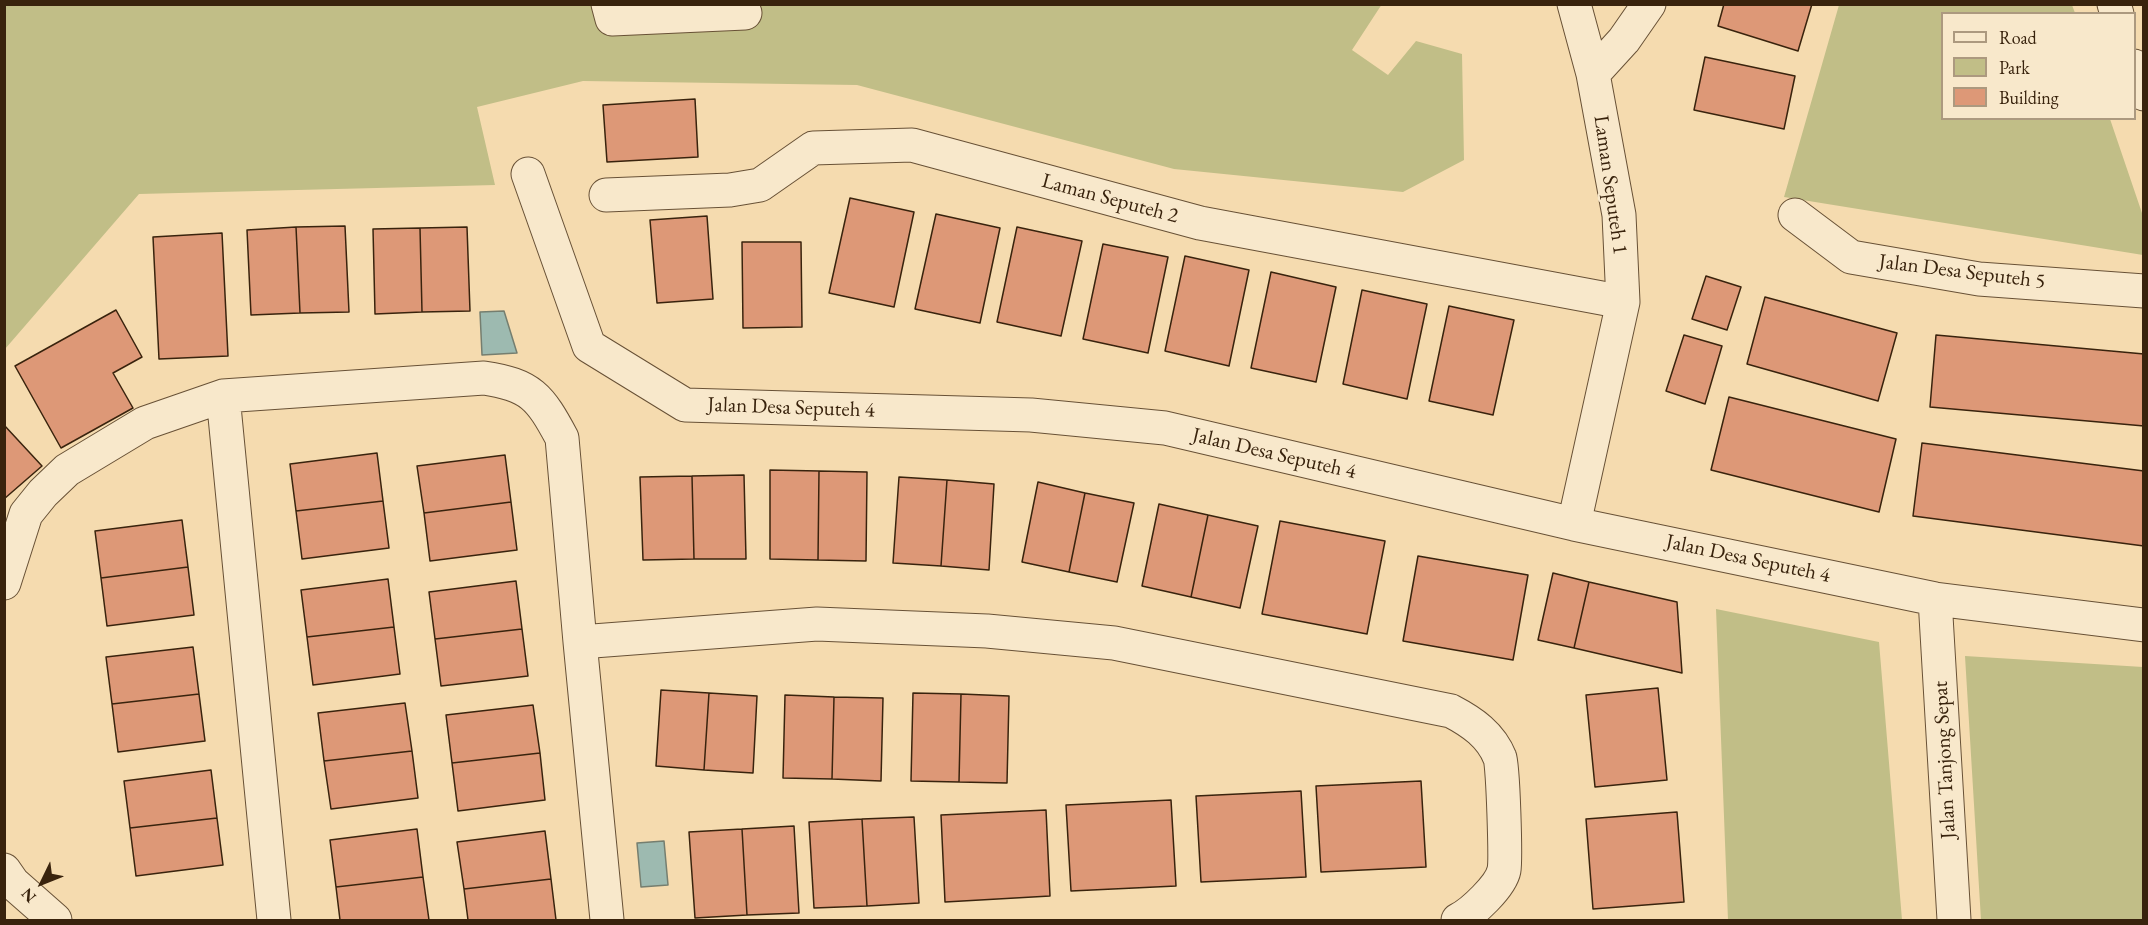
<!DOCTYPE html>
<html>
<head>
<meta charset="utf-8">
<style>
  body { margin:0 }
  #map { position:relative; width:2148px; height:925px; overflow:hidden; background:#f5dbaf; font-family:"EB Garamond",serif }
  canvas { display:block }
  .frame { position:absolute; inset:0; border:6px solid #39230d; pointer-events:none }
  .legend { position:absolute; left:1941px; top:12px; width:195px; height:108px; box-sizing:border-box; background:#f8e8cb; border:2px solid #ac997f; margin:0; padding:8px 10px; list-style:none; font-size:18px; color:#39230d }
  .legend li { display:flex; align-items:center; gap:12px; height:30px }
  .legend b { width:30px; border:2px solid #ac997f }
  .north { position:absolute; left:12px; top:853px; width:60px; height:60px; -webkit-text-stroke:4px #f8e8cb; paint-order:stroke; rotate:227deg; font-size:16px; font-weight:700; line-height:24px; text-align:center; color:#39230d }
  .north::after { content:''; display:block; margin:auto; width:21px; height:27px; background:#39230d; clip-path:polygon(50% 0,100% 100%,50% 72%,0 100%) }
</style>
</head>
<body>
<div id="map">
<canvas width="2148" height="925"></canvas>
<div class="frame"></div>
<ul class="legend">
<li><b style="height:8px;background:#f8e8cb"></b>Road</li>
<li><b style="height:16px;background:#c1be87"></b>Park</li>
<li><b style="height:16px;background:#dd9877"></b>Building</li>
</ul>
<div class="north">N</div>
</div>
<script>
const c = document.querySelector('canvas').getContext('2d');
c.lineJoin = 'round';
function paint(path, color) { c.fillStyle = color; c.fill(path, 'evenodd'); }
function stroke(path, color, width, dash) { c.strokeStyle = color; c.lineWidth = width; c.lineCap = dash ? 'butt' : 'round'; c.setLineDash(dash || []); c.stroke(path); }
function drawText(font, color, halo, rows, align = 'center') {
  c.font = font + ' "EB Garamond",serif'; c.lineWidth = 4.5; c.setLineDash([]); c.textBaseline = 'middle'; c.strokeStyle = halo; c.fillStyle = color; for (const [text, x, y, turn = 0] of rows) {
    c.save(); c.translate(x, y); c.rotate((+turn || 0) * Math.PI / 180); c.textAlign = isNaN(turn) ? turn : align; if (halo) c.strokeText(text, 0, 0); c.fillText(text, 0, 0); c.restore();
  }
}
paint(new Path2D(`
  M 1382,4 L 1352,50 L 1388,75 L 1416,41 L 1462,54 L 1464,160 L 1403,192 L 1174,169 L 857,85 L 583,81 L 477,107 L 495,185 L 139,194 L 5,349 L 5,5 Z
  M 1839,5 L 2072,5 L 2075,13 L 1942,14 L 1942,118 L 2110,119 L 2143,216 L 2143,255 L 1784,197 Z
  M 1716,609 L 1879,642 L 1902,920 L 1728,920 Z
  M 1965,656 L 2143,667 L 2143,920 L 1981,920 Z`), '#c1be87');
const water = new Path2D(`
  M 504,311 L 517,353 L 482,355 L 480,312 Z
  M 664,841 L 668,885 L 641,887 L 637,843 Z`);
paint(water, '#9dbab0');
stroke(water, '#757e6f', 1.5);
const building = new Path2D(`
  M 1724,4 L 1812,4 L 1798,51 L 1718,26 Z
  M 1705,57 L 1795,76 L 1784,129 L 1694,110 Z
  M 695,99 L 698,157 L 607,162 L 603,105 Z
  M 850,198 L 914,212 L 894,307 L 829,293 Z
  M 936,214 L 1000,228 L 980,323 L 915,309 Z
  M 707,216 L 713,299 L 657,303 L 650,220 Z
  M 345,226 L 349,312 L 300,313 L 296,227 Z
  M 296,227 L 300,313 L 251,315 L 247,230 Z
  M 467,227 L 470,311 L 422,312 L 420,228 Z
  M 1017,227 L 1082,241 L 1061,336 L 997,322 Z
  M 420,228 L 422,312 L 375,314 L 373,229 Z
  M 222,233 L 228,356 L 159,359 L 153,237 Z
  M 742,242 L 801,242 L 802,327 L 743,328 Z
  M 1103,244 L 1168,257 L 1148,353 L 1083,339 Z
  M 1185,256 L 1249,270 L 1229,366 L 1165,351 Z
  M 1271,272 L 1336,287 L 1316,382 L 1251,368 Z
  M 1706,276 L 1741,287 L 1727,330 L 1692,319 Z
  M 1362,290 L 1427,304 L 1407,399 L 1343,384 Z
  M 1765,297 L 1897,333 L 1878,401 L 1747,364 Z
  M 1449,306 L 1514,320 L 1493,415 L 1429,401 Z
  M 116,310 L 142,357 L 113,373 L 133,408 L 61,448 L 15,366 Z
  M 1684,335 L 1722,346 L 1705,404 L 1666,391 Z
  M 1936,335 L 2144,354 L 2144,426 L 1930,407 Z
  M 1729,397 L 1896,439 L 1879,512 L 1711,470 Z
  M 4,425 L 42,466 L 4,499 Z
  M 1922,443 L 2144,471 L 2144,546 L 1913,516 Z
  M 377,453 L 383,501 L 296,511 L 290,464 Z
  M 505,455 L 511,502 L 424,513 L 417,466 Z
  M 770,470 L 819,471 L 818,560 L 770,559 Z
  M 819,471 L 867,472 L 866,561 L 818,560 Z
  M 744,475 L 746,559 L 694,559 L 692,476 Z
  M 692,476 L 694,559 L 643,560 L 640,477 Z
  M 899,477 L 947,480 L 941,566 L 893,563 Z
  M 947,480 L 994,484 L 989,570 L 941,566 Z
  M 1038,482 L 1085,493 L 1069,572 L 1022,562 Z
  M 1085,493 L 1134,503 L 1117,582 L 1069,572 Z
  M 383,501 L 389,548 L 302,559 L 296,511 Z
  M 511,502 L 517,550 L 430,561 L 424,513 Z
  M 1159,504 L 1208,515 L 1191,597 L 1142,586 Z
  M 1208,515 L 1258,526 L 1240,608 L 1191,597 Z
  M 182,520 L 188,567 L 101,578 L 95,531 Z
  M 1280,521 L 1385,541 L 1367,634 L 1262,614 Z
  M 1418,556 L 1528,575 L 1513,660 L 1403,641 Z
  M 188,567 L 194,615 L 107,626 L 101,578 Z
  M 1553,573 L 1589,582 L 1574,648 L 1538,640 Z
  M 388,579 L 394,627 L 307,637 L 301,590 Z
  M 516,581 L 522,629 L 435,639 L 429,592 Z
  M 1589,582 L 1677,602 L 1682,673 L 1574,648 Z
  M 394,627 L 400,674 L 313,685 L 307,637 Z
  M 522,629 L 528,676 L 441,686 L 435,639 Z
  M 193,647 L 199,694 L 112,704 L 106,657 Z
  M 1658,688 L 1667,780 L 1595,787 L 1586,695 Z
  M 661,690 L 709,693 L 704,770 L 656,766 Z
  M 709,693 L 757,696 L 753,773 L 704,770 Z
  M 913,693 L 961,694 L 959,782 L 911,781 Z
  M 199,694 L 205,741 L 118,752 L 112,704 Z
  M 961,694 L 1009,696 L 1007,783 L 959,782 Z
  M 785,695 L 834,697 L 832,779 L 783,778 Z
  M 834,697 L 883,698 L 881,781 L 832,779 Z
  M 405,703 L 412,751 L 324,761 L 318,713 Z
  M 533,705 L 540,753 L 452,763 L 446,715 Z
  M 412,751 L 418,798 L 331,809 L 324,761 Z
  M 540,753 L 545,800 L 458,811 L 452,763 Z
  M 211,770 L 217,818 L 130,828 L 124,781 Z
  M 1421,781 L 1426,867 L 1321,872 L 1316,786 Z
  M 1301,791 L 1306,877 L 1201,882 L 1196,796 Z
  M 1171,800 L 1176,886 L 1071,891 L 1066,805 Z
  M 1046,810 L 1050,896 L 945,902 L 941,815 Z
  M 1677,812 L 1684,902 L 1593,909 L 1586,819 Z
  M 914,817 L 919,903 L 867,906 L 862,819 Z
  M 217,818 L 223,865 L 136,876 L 130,828 Z
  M 862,819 L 867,906 L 814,908 L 809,822 Z
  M 794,826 L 799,913 L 747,915 L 742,829 Z
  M 417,829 L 423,877 L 336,887 L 330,840 Z
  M 742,829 L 747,915 L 695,918 L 689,832 Z
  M 545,831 L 551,879 L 464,889 L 457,842 Z
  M 423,877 L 429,920 L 340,920 L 336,887 Z
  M 551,879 L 556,920 L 468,920 L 464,889 Z`);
paint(building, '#dd9877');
stroke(building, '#39230d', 1.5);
const minor = new Path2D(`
  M 608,4 L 612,19 L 745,13
  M 2114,4 L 2117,14
  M 2134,66 L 2144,94
  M 1593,74 L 1624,40 L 1649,4
  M 528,174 L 589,346 L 685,405 L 1031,415 L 1165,428 L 1574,524 L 1935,599 L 2144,625
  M 606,195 L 730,190 L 760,185 L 813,148 L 912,145 L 1200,223 L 1623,302
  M 1795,215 L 1851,257 L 1979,279 L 2144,291
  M 223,396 L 274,920
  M 1574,524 L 1623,302 L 1619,215 L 1593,74 L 1574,4
  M 4,583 L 26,514 L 43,493 L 67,470 L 145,423 L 223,396 L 484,378 C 531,385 540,397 562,438 L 580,642 L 817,624 L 987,631 L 1114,643 L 1451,711 C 1472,722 1491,735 1500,758 C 1503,765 1506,860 1504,870 C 1501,886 1472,913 1458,920
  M 1935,599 L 1954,920
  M 580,642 L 607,920
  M 4,870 L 13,883 L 55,920`);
stroke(minor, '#685136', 35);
stroke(minor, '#f8e8cb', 33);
drawText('21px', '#39230d', '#f8e8cb', [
  ["Laman Seputeh 1",1610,185,82],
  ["Laman Seputeh 2",1110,199,15],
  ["Jalan Desa Seputeh 5",1962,272,7],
  ["Jalan Desa Seputeh 4",791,408,2],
  ["Jalan Desa Seputeh 4",1274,454,13],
  ["Jalan Desa Seputeh 4",1748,559,12],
  ["Jalan Tanjong Sepat",1945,760,-93]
]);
</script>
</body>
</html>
